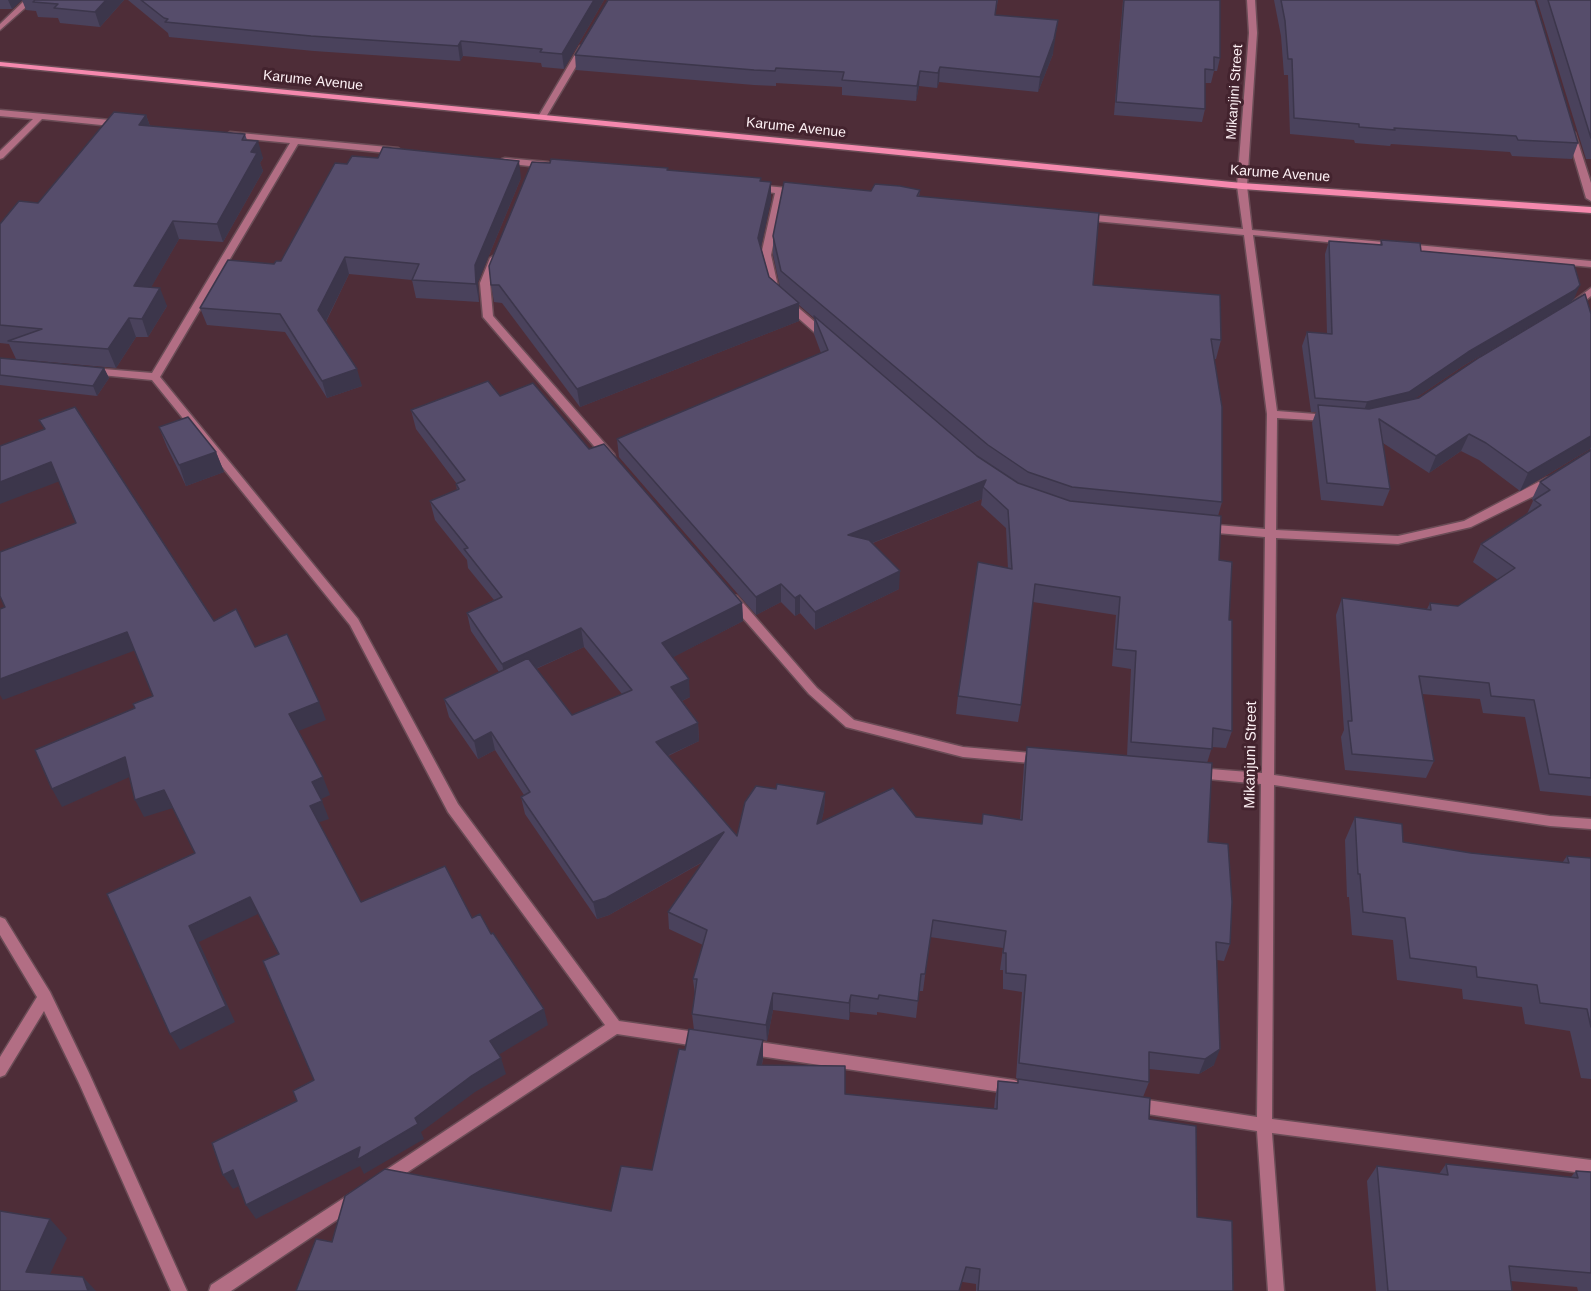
<!DOCTYPE html>
<html>
<head>
<meta charset="utf-8">
<style>
  body { margin:0 }
  canvas { display:block; background:#4e2d38 }
</style>
</head>
<body>
<canvas width="1591" height="1291"></canvas>
<script>
const c = document.querySelector('canvas').getContext('2d');
c.lineJoin = 'round';
function stroke(path, color, width, dash) { c.strokeStyle = color; c.lineWidth = width; c.lineCap = dash ? 'butt' : 'round'; c.setLineDash(dash || []); c.stroke(path); }
function paint(path, color) { c.fillStyle = color; c.fill(path, 'evenodd'); }
function drawText(font, color, halo, rows, align = 'center') {
  c.font = font + ' Helvetica,sans-serif'; c.lineWidth = 6; c.setLineDash([]); c.textBaseline = 'middle'; c.strokeStyle = halo; c.fillStyle = color; for (const [text, x, y, turn = 0] of rows) {
    c.save(); c.translate(x, y); c.rotate((+turn || 0) * Math.PI / 180); c.textAlign = isNaN(turn) ? turn : align; if (halo) c.strokeText(text, 0, 0); c.fillText(text, 0, 0); c.restore();
  }
}
const minor = new Path2D(`
  M 25,0 L 34,0 L 0,30 L 0,24 Z
  M 1247,0 L 1255,0 L 1257,33 L 1247,186 L 1252,230 L 1591,261 L 1591,267 L 1253,235 L 1277,411 L 1328,415 L 1333,418 L 1328,421 L 1277,418 L 1276,530 L 1398,536 L 1464,521 L 1546,478 L 1550,477 L 1555,481 L 1534,496 L 1471,527 L 1398,544 L 1276,538 L 1274,775 L 1550,816 L 1591,819 L 1591,829 L 1550,826 L 1274,785 L 1272,1119 L 1591,1160 L 1591,1174 L 1272,1133 L 1284,1291 L 1268,1291 L 1257,1131 L 1135,1112 L 1130,1110 L 1128,1105 L 1130,1100 L 1135,1098 L 1257,1117 L 1261,784 L 1197,778 L 1192,777 L 1191,773 L 1192,769 L 1197,768 L 1262,773 L 1265,537 L 1205,532 L 1199,528 L 1205,524 L 1265,529 L 1267,414 L 1244,235 L 1084,220 L 1079,217 L 1084,214 L 1243,229 L 1237,186 L 1249,33 Z
  M 580,46 L 587,48 L 546,117 L 539,119 L 538,117 Z
  M 0,110 L 121,121 L 125,124 L 121,127 L 42,119 L 3,158 L 0,159 L 0,151 L 33,119 L 0,116 Z
  M 1571,130 L 1575,133 L 1591,183 L 1591,201 L 1586,198 L 1567,133 Z
  M 230,132 L 398,148 L 402,151 L 398,154 L 298,144 L 160,377 L 358,619 L 458,804 L 619,1021 L 703,1033 L 708,1035 L 710,1040 L 708,1045 L 703,1047 L 617,1034 L 385,1187 L 380,1184 L 377,1179 L 380,1174 L 605,1025 L 448,812 L 350,625 L 152,380 L 91,374 L 86,371 L 91,368 L 152,373 L 290,143 L 227,137 L 226,135 Z
  M 505,158 L 548,162 L 552,165 L 548,168 L 502,163 L 502,159 Z
  M 756,185 L 798,189 L 803,192 L 798,195 L 784,193 L 771,255 L 779,291 L 830,335 L 830,339 L 822,339 L 769,292 L 761,255 L 775,193 L 753,190 L 751,188 Z
  M 495,255 L 500,258 L 490,283 L 493,316 L 614,454 L 615,457 L 614,460 L 606,460 L 483,317 L 480,283 L 490,258 Z
  M 1591,288 L 1591,296 L 1577,307 L 1571,307 L 1571,303 Z
  M 733,595 L 737,596 L 817,688 L 854,720 L 963,747 L 1042,754 L 1047,755 L 1048,759 L 1047,763 L 1042,764 L 963,757 L 846,727 L 809,694 L 729,602 L 727,599 L 729,596 Z
  M 0,917 L 5,919 L 50,992 L 89,1073 L 187,1291 L 171,1291 L 79,1083 L 44,1011 L 5,1075 L 0,1077 L 0,1057 L 37,997 L 0,935 Z
  M 746,1040 L 1014,1080 L 1019,1082 L 1021,1087 L 1019,1092 L 1014,1094 L 746,1054 L 741,1052 L 739,1047 L 741,1042 Z
  M 353,1192 L 359,1195 L 361,1200 L 359,1205 L 231,1291 L 209,1291 L 211,1285 Z`);
const secondary = new Path2D(`
  M 0,62 L 1242,183 L 1591,207 L 1591,213 L 1242,189 L 0,66 Z`);
stroke(minor, '#6a4c56', 3);
stroke(secondary, '#6a4c56', 3);
paint(minor, '#b26e84');
paint(secondary, '#f589ae');
paint(new Path2D(`
  M 0,0 L 124,0 L 100,27 L 60,23 L 58,18 L 38,17 L 36,11 L 26,10 L 22,0 L 12,9 L 0,9 Z
  M 128,0 L 604,0 L 564,69 L 542,67 L 541,63 L 463,56 L 460,61 L 314,51 L 169,37 L 168,33 Z
  M 998,0 L 995,15 L 1053,54 L 1038,92 L 939,82 L 937,88 L 919,86 L 916,101 L 842,95 L 842,87 L 776,83 L 776,86 L 754,85 L 576,70 L 575,55 Z
  M 1123,0 L 1220,0 L 1220,58 L 1217,71 L 1214,71 L 1211,83 L 1205,83 L 1205,109 L 1202,122 L 1114,115 Z
  M 1274,0 L 1535,0 L 1578,143 L 1572,159 L 1512,156 L 1510,152 L 1391,144 L 1390,146 L 1355,143 L 1354,140 L 1290,134 L 1288,75 L 1284,75 L 1281,36 Z
  M 1537,0 L 1591,0 L 1591,159 L 1586,159 Z
  M 146,115 L 150,126 L 245,134 L 247,140 L 263,158 L 260,163 L 263,171 L 223,242 L 179,239 L 151,287 L 167,306 L 148,337 L 136,337 L 116,368 L 16,359 L 9,344 L 0,343 L 0,224 L 38,203 Z
  M 668,170 L 761,178 L 761,181 L 771,182 L 771,200 L 761,247 L 769,277 L 780,287 L 773,255 L 773,236 L 871,191 L 920,190 L 919,197 L 1093,285 L 1221,340 L 1216,359 L 1214,359 L 1222,502 L 1218,516 L 1219,560 L 1229,620 L 1232,731 L 1226,748 L 1212,747 L 1207,763 L 1208,842 L 1230,944 L 1224,961 L 1217,960 L 1214,1065 L 1199,1074 L 1149,1069 L 1149,1082 L 1143,1097 L 1149,1119 L 1197,1217 L 1233,1291 L 976,1291 L 976,1284 L 963,1282 L 332,1242 L 611,1211 L 652,1170 L 685,1050 L 694,1030 L 692,1014 L 695,995 L 693,979 L 703,945 L 669,929 L 668,912 L 703,862 L 609,915 L 597,919 L 525,814 L 521,797 L 524,795 L 495,750 L 478,759 L 449,717 L 444,699 L 499,672 L 471,631 L 467,613 L 494,600 L 468,568 L 467,560 L 435,520 L 430,501 L 457,490 L 456,484 L 457,484 L 416,429 L 411,410 L 500,396 L 589,449 L 742,603 L 743,621 L 673,657 L 690,697 L 682,701 L 698,723 L 699,741 L 668,756 L 737,836 L 776,789 L 825,792 L 824,810 L 821,822 L 916,817 L 982,824 L 983,814 L 1020,820 L 1024,765 L 1027,747 L 1127,756 L 1131,669 L 1112,666 L 1116,615 L 1033,602 L 1021,705 L 1018,722 L 956,714 L 958,696 L 1008,569 L 1006,528 L 981,505 L 982,499 L 873,543 L 899,589 L 815,630 L 800,613 L 795,616 L 781,602 L 756,615 L 619,457 L 617,439 L 821,353 L 814,334 L 814,318 L 799,305 L 799,321 L 580,407 L 502,303 L 494,302 L 491,285 ZM 584,647 L 622,694 L 572,715 L 536,669 ZM 930,937 L 1003,948 L 1000,970 L 1003,970 L 1003,989 L 1022,992 L 1016,1078 L 1018,1079 L 1018,1083 L 998,1081 L 995,1099 L 994,1109 L 845,1094 L 762,1065 L 763,1058 L 763,1040 L 767,1041 L 773,1010 L 849,1020 L 850,1012 L 877,1015 L 877,1012 L 916,1018 L 919,991 L 923,991 Z
  M 521,178 L 478,282 L 479,302 L 416,298 L 412,280 L 349,274 L 326,322 L 362,386 L 327,398 L 285,332 L 207,325 L 200,308 L 281,261 Z
  M 1381,240 L 1421,251 L 1574,299 L 1569,303 L 1463,366 L 1414,399 L 1419,398 L 1591,314 L 1591,796 L 1540,791 L 1525,717 L 1483,713 L 1480,699 L 1422,694 L 1434,761 L 1426,778 L 1345,770 L 1341,737 L 1344,730 L 1336,615 L 1342,598 L 1427,609 L 1430,603 L 1458,606 L 1498,580 L 1473,562 L 1481,544 L 1527,514 L 1533,501 L 1532,499 L 1540,482 L 1591,450 L 1590,449 L 1520,491 L 1479,460 L 1461,451 L 1429,473 L 1383,443 L 1390,489 L 1383,506 L 1321,500 L 1312,423 L 1316,412 L 1311,412 L 1302,346 L 1307,332 L 1327,334 L 1325,254 L 1329,241 L 1380,245 Z
  M 0,358 L 104,368 L 109,378 L 97,396 L 0,385 Z
  M 159,427 L 216,452 L 224,472 L 186,486 L 167,447 Z
  M 1355,817 L 1403,842 L 1471,853 L 1562,863 L 1567,856 L 1591,858 L 1591,1079 L 1581,1078 L 1570,1031 L 1525,1024 L 1522,1007 L 1463,999 L 1462,989 L 1397,980 L 1393,940 L 1352,935 L 1349,897 L 1347,897 L 1345,840 Z
  M 1446,1164 L 1571,1177 L 1576,1171 L 1591,1172 L 1591,1291 L 1578,1291 L 1577,1287 L 1511,1281 L 1512,1291 L 1376,1291 L 1367,1181 L 1377,1166 L 1439,1174 Z`), '#4a425c');
paint(new Path2D(`
  M 8,0 L 22,0 L 12,9 Z
  M 106,0 L 124,0 L 100,27 L 95,12 Z
  M 594,0 L 604,0 L 564,69 L 562,54 Z
  M 1058,20 L 1053,54 L 1038,92 L 1040,77 Z
  M 461,41 L 463,56 L 460,61 L 458,46 Z
  M 940,67 L 939,82 L 937,88 L 938,73 Z
  M 920,71 L 919,86 L 916,101 L 917,86 Z
  M 146,115 L 152,132 L 139,125 Z
  M 258,141 L 263,158 L 260,163 L 263,171 L 223,242 L 217,224 L 251,152 Z
  M 519,161 L 521,178 L 478,282 L 479,302 L 476,284 L 475,265 Z
  M 771,182 L 771,200 L 759,256 L 758,238 Z
  M 173,221 L 179,239 L 141,305 L 134,286 Z
  M 345,257 L 349,274 L 323,327 L 318,310 Z
  M 1580,285 L 1574,299 L 1569,303 L 1463,366 L 1404,406 L 1362,416 L 1367,402 L 1468,352 Z
  M 160,288 L 167,306 L 148,337 L 142,319 Z
  M 799,303 L 799,321 L 580,407 L 577,389 Z
  M 129,318 L 136,337 L 116,368 L 108,349 Z
  M 104,368 L 109,378 L 97,396 L 93,386 Z
  M 357,369 L 362,386 L 327,398 L 322,381 Z
  M 1469,434 L 1461,451 L 1429,473 L 1436,456 Z
  M 1591,436 L 1591,447 L 1590,449 L 1520,491 L 1528,473 Z
  M 216,452 L 224,472 L 186,486 L 179,465 Z
  M 51,462 L 60,481 L 0,504 L 0,482 Z
  M 986,480 L 983,487 L 982,499 L 847,553 L 848,535 Z
  M 900,571 L 899,589 L 815,630 L 815,612 Z
  M 781,584 L 781,602 L 756,615 L 756,597 Z
  M 800,595 L 800,613 L 795,616 L 795,598 Z
  M 742,603 L 743,621 L 664,662 L 662,643 Z
  M 581,628 L 584,647 L 506,682 L 502,664 Z
  M 127,632 L 136,650 L 3,700 L 0,695 L 0,679 Z
  M 689,679 L 690,697 L 673,705 L 671,687 Z
  M 319,702 L 326,720 L 296,732 L 289,714 Z
  M 698,723 L 699,741 L 658,760 L 656,742 Z
  M 491,732 L 495,750 L 478,759 L 474,741 Z
  M 125,757 L 134,775 L 62,807 L 52,789 Z
  M 323,777 L 330,795 L 319,800 L 312,782 Z
  M 164,790 L 173,808 L 144,817 L 135,800 Z
  M 825,792 L 824,810 L 817,842 L 817,824 Z
  M 322,801 L 329,819 L 317,823 L 310,806 Z
  M 724,832 L 725,849 L 609,915 L 597,919 L 593,902 Z
  M 250,897 L 258,914 L 199,942 L 235,1022 L 180,1050 L 170,1034 L 189,926 Z
  M 773,993 L 773,1010 L 767,1041 L 766,1025 Z
  M 851,995 L 850,1012 L 849,1020 L 849,1003 Z
  M 544,1009 L 548,1025 L 495,1057 L 490,1041 Z
  M 763,1040 L 763,1058 L 758,1083 L 757,1065 Z
  M 1220,1049 L 1214,1065 L 1199,1074 L 1205,1059 Z
  M 501,1058 L 506,1074 L 475,1092 L 421,1132 L 424,1139 L 364,1174 L 360,1166 L 256,1219 L 246,1205 L 415,1118 L 470,1077 Z
  M 233,1170 L 243,1184 L 233,1189 L 223,1175 Z
  M 50,1219 L 67,1238 L 43,1289 L 26,1272 Z
  M 83,1277 L 96,1291 L 88,1291 Z`), '#3c364b');
const building = new Path2D(`
  M 35,0 L 106,0 L 95,12 L 54,8 L 58,4 L 33,2 Z
  M 141,0 L 594,0 L 562,54 L 540,52 L 542,49 L 461,41 L 458,46 L 311,36 L 165,22 L 168,19 L 164,18 Z
  M 608,0 L 997,0 L 995,15 L 1058,20 L 1054,39 L 1040,77 L 940,67 L 938,73 L 920,71 L 917,86 L 842,80 L 844,72 L 776,68 L 775,71 L 754,70 L 575,55 Z
  M 1124,0 L 1220,0 L 1220,58 L 1214,57 L 1214,70 L 1205,69 L 1205,109 L 1116,102 Z
  M 1281,0 L 1535,0 L 1578,143 L 1518,140 L 1516,136 L 1394,128 L 1395,130 L 1359,127 L 1359,124 L 1294,118 L 1292,59 L 1288,59 L 1285,21 Z
  M 1548,0 L 1591,0 L 1591,138 Z
  M 114,112 L 146,115 L 139,125 L 245,134 L 242,140 L 258,141 L 251,152 L 257,153 L 217,224 L 173,221 L 134,286 L 160,288 L 142,319 L 129,318 L 108,349 L 8,341 L 42,329 L 0,325 L 0,224 L 19,201 L 38,203 Z
  M 383,147 L 519,161 L 475,265 L 476,284 L 412,280 L 419,264 L 345,257 L 318,310 L 357,369 L 322,381 L 280,314 L 200,308 L 228,260 L 274,264 L 276,261 L 281,261 L 335,163 L 347,164 L 352,156 L 378,158 Z
  M 551,159 L 668,168 L 667,170 L 761,178 L 760,181 L 771,182 L 758,238 L 769,277 L 799,303 L 577,389 L 499,285 L 491,285 L 489,266 L 532,162 L 550,163 Z
  M 784,182 L 871,191 L 875,184 L 900,186 L 920,190 L 917,196 L 1099,213 L 1093,285 L 1220,295 L 1221,340 L 1211,339 L 1222,407 L 1222,502 L 1072,487 L 1028,472 L 988,445 L 781,271 L 773,236 Z
  M 1381,240 L 1420,243 L 1421,251 L 1574,265 L 1580,285 L 1575,290 L 1468,352 L 1409,392 L 1367,402 L 1315,398 L 1307,332 L 1332,334 L 1329,241 L 1382,245 Z
  M 1585,294 L 1591,314 L 1591,436 L 1528,473 L 1486,443 L 1469,434 L 1436,456 L 1379,419 L 1390,489 L 1327,483 L 1318,405 L 1369,409 L 1419,398 L 1480,357 Z
  M 814,316 L 977,456 L 1018,483 L 1070,501 L 1221,516 L 1219,560 L 1232,562 L 1229,620 L 1232,620 L 1232,731 L 1213,728 L 1212,749 L 1131,742 L 1136,651 L 1116,649 L 1120,597 L 1035,584 L 1021,705 L 958,696 L 978,562 L 1012,569 L 1008,510 L 983,487 L 986,480 L 848,535 L 869,540 L 900,571 L 815,612 L 800,595 L 795,598 L 781,584 L 756,597 L 617,439 L 828,350 Z
  M 0,358 L 104,368 L 93,386 L 0,375 Z
  M 488,381 L 500,396 L 533,383 L 589,449 L 604,444 L 742,603 L 662,643 L 689,679 L 671,687 L 698,723 L 656,742 L 737,836 L 745,802 L 756,786 L 776,789 L 777,784 L 825,792 L 817,824 L 893,788 L 916,817 L 982,824 L 983,814 L 1022,820 L 1027,747 L 1212,763 L 1208,842 L 1228,844 L 1232,902 L 1230,944 L 1216,942 L 1220,1049 L 1205,1059 L 1149,1052 L 1149,1082 L 1019,1063 L 1026,975 L 1006,973 L 1006,953 L 1003,953 L 1006,931 L 933,920 L 925,974 L 921,974 L 918,1001 L 879,995 L 878,999 L 851,995 L 849,1003 L 773,993 L 766,1025 L 692,1014 L 697,979 L 693,979 L 707,930 L 668,912 L 724,832 L 606,898 L 593,902 L 521,797 L 530,792 L 491,732 L 474,741 L 444,699 L 528,658 L 572,715 L 632,690 L 581,628 L 502,664 L 467,613 L 502,597 L 464,549 L 468,548 L 430,501 L 459,489 L 456,484 L 465,480 L 411,410 Z
  M 75,407 L 214,621 L 236,609 L 255,647 L 287,634 L 319,702 L 289,714 L 323,777 L 312,782 L 322,801 L 310,806 L 361,902 L 445,866 L 472,918 L 480,914 L 491,934 L 493,933 L 544,1009 L 490,1041 L 501,1058 L 470,1077 L 415,1118 L 418,1124 L 357,1160 L 360,1147 L 246,1205 L 233,1170 L 223,1175 L 212,1143 L 297,1101 L 293,1091 L 314,1080 L 263,961 L 279,954 L 250,897 L 189,926 L 226,1006 L 170,1034 L 107,894 L 195,853 L 164,790 L 135,800 L 125,757 L 52,789 L 35,750 L 135,708 L 133,704 L 153,696 L 127,632 L 0,679 L 0,609 L 5,607 L 0,596 L 0,552 L 76,523 L 51,462 L 0,482 L 0,446 L 45,429 L 39,420 Z
  M 188,417 L 216,452 L 179,465 L 159,427 Z
  M 1591,450 L 1591,778 L 1549,774 L 1534,700 L 1491,696 L 1489,683 L 1419,676 L 1434,761 L 1352,754 L 1348,721 L 1352,721 L 1342,598 L 1431,610 L 1430,603 L 1458,606 L 1515,568 L 1481,544 L 1541,505 L 1534,500 L 1550,490 L 1540,482 Z
  M 1355,817 L 1402,824 L 1403,842 L 1471,853 L 1569,863 L 1567,856 L 1591,858 L 1591,1027 L 1587,1009 L 1540,1003 L 1537,985 L 1477,977 L 1476,967 L 1410,958 L 1405,918 L 1363,912 L 1360,874 L 1358,874 Z
  M 689,1029 L 763,1040 L 757,1065 L 845,1066 L 845,1094 L 997,1109 L 998,1081 L 1018,1083 L 1018,1079 L 1150,1098 L 1149,1119 L 1196,1126 L 1197,1217 L 1232,1221 L 1233,1291 L 978,1291 L 980,1269 L 966,1267 L 959,1291 L 296,1291 L 316,1239 L 332,1242 L 345,1196 L 385,1169 L 611,1211 L 621,1166 L 652,1170 L 679,1049 L 685,1050 Z
  M 1446,1164 L 1578,1178 L 1576,1171 L 1591,1172 L 1591,1273 L 1509,1266 L 1512,1291 L 1388,1291 L 1377,1166 L 1448,1175 Z
  M 0,1211 L 50,1219 L 26,1272 L 83,1277 L 88,1291 L 0,1291 Z`);
paint(building, '#564d6b');
stroke(building, '#3c364b', 1.5);
drawText('14px', '#fdf0f4', '#43232e', [
  ["Karume Avenue",313,81,6],
  ["Mikanjini Street",1235,92,-86],
  ["Karume Avenue",796,128,6],
  ["Karume Avenue",1280,174,4]
]);
drawText('15px', '#fdf0f4', '#43232e', [
  ["Mikanjuni Street",1251,755,-89]
]);
</script>
</body>
</html>
